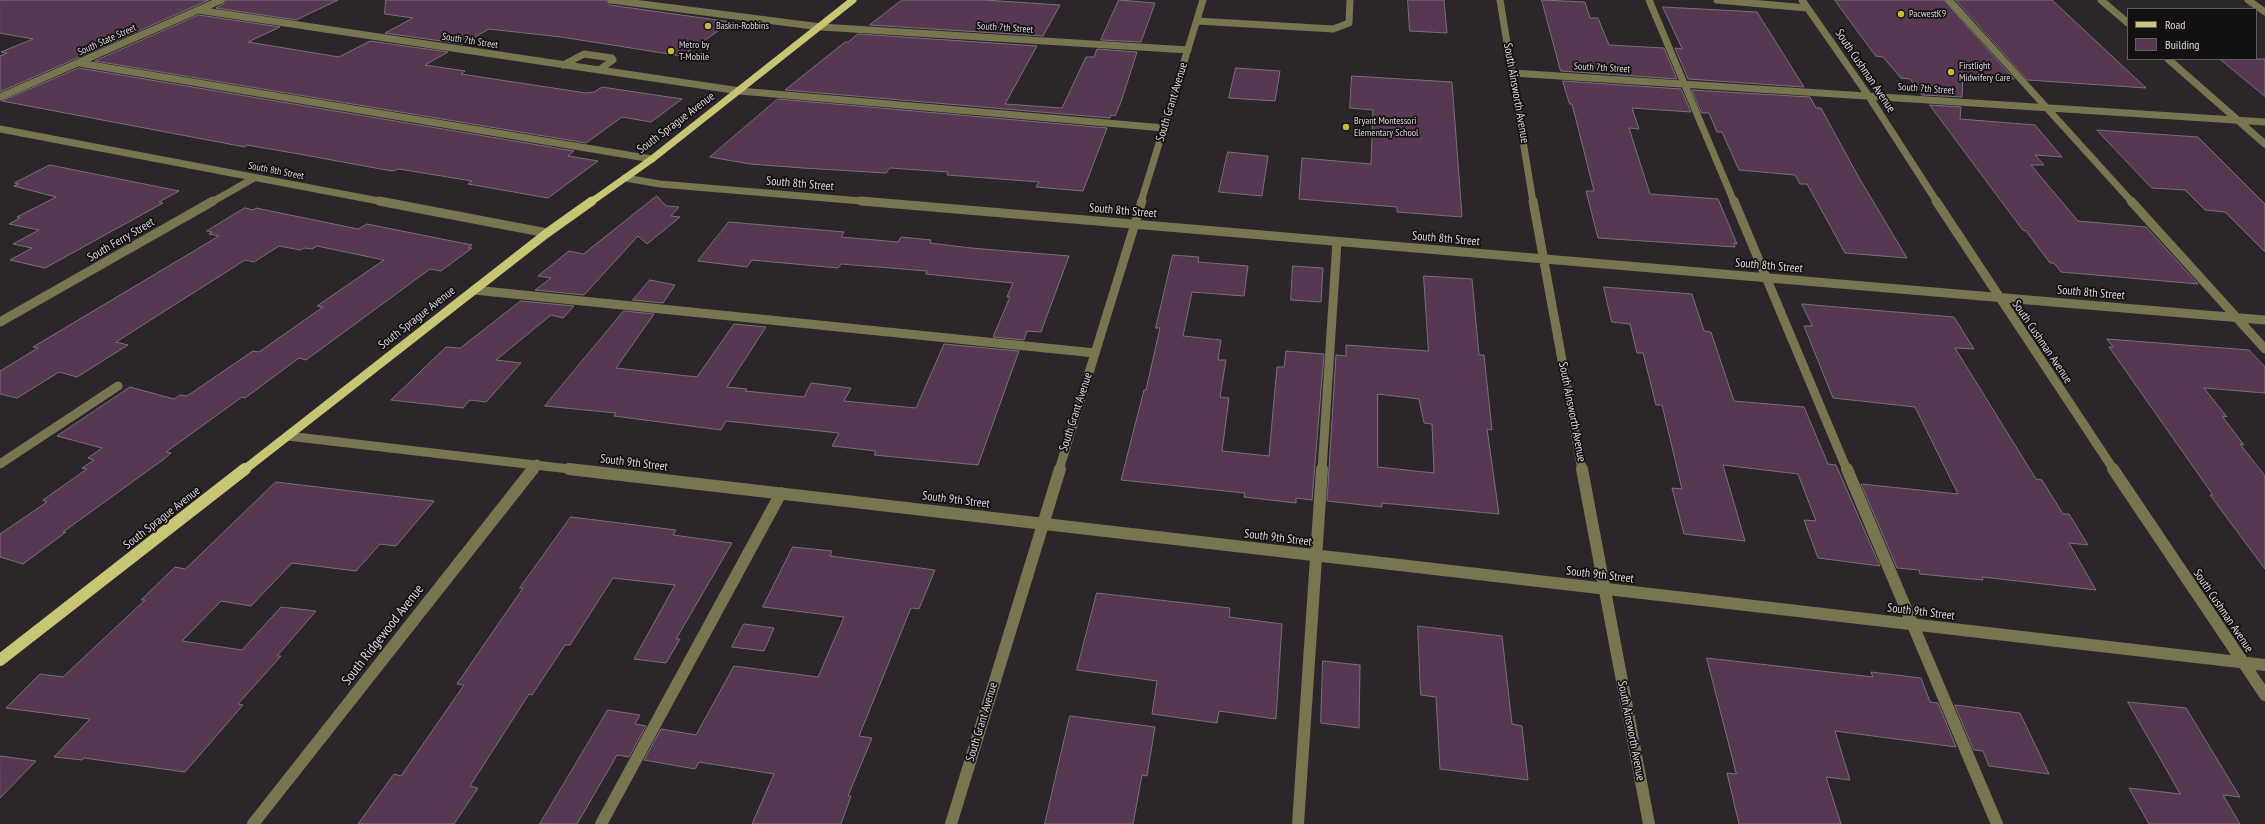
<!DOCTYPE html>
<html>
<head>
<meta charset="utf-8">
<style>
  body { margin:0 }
  #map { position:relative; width:2265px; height:824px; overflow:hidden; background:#2c262b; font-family:"PT Sans Narrow",sans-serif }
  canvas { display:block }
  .legend { position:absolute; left:2127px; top:8px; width:130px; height:52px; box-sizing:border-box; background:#131012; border:1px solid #636062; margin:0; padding:5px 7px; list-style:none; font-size:12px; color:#dcd7db }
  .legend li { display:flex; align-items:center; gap:8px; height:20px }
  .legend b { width:20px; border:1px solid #636062 }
</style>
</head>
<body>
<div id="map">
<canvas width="2265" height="824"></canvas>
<ul class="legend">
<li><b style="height:5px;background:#c8c575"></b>Road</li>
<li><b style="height:11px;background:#563853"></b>Building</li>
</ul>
</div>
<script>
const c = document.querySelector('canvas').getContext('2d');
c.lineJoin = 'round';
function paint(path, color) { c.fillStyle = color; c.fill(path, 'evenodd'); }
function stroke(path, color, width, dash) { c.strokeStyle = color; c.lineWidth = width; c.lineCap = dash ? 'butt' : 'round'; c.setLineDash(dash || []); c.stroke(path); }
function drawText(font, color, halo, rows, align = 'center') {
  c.font = font + ' "PT Sans Narrow",sans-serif'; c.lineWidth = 3.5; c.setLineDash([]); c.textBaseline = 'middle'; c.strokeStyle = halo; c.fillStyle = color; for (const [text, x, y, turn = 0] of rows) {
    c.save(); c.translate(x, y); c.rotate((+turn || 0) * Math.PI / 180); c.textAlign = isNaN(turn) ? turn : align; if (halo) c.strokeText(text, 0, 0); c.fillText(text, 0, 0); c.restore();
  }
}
const building = new Path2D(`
  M 0,0 L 209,0 L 0,92 L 0,56 L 7,53 L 1,52 L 33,39 L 0,33 Z
  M 226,0 L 338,0 L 296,20 L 216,8 L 223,4 Z
  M 386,0 L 606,0 L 610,5 L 731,22 L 682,56 L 561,37 L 489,29 L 462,44 L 385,33 L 413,18 L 385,14 Z
  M 902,0 L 985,0 L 1060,5 L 1043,36 L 870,25 Z
  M 1119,0 L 1155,3 L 1141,42 L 1101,40 Z
  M 1408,0 L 1444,0 L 1447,33 L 1410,31 Z
  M 1542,0 L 1585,2 L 1590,18 L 1598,18 L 1609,45 L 1664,48 L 1677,79 L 1561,71 Z
  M 1835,0 L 1944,0 L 2014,79 L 1963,75 L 1962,97 L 1922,95 L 1910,79 L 1901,78 L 1883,57 L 1876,56 Z
  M 1956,0 L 2052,0 L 2146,88 L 2028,80 Z
  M 1663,7 L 1757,12 L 1804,87 L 1688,79 L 1675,48 L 1682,49 Z
  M 199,15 L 280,27 L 248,42 L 339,57 L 370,41 L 448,52 L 425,65 L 465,71 L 461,74 L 586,93 L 594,92 L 602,87 L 682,99 L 651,122 L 622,117 L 586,143 L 95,61 Z
  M 858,34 L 1037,46 L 1005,104 L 1062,108 L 1086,57 L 1094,57 L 1097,49 L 1137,52 L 1121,102 L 1115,116 L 1111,115 L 1110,118 L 785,90 L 845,42 L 848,42 Z
  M 2220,59 L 2265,59 L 2265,96 Z
  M 79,68 L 574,151 L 568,156 L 598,161 L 548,198 L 468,184 L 472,181 L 399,169 L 392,171 L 299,154 L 247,145 L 245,147 L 2,101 Z
  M 1236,68 L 1280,71 L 1275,101 L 1229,98 Z
  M 1352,76 L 1452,82 L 1462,217 L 1397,212 L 1397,207 L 1299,199 L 1302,158 L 1371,164 L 1373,110 L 1350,108 Z
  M 1563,81 L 1681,89 L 1691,112 L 1632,108 L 1639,129 L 1629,128 L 1650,194 L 1718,199 L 1737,244 L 1734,243 L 1735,247 L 1598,238 L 1586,191 L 1594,191 L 1572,104 L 1570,104 Z
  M 1692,90 L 1810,97 L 1816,108 L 1821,108 L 1858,176 L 1907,258 L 1845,253 L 1807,184 L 1800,184 L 1795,175 L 1739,170 L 1722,132 L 1717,132 L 1709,113 L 1702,113 Z
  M 778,99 L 1107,128 L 1083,191 L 1036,187 L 1039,182 L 947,175 L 948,172 L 890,168 L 886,173 L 803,168 L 750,164 L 710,157 Z
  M 1930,105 L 1961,107 L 1960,119 L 2035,125 L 2062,157 L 2035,155 L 2044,165 L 2031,165 L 2078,221 L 2146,227 L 2198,284 L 2061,272 L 2054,263 L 2050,263 L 2026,231 L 2023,230 Z
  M 2097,130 L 2198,137 L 2265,204 L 2265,252 L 2225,212 L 2205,210 L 2185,190 L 2152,188 Z
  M 1228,152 L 1268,156 L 1262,196 L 1219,192 Z
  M 50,165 L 179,191 L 159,202 L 163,203 L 45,268 L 10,260 L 32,248 L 13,244 L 39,230 L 9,224 L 20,218 L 17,217 L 56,197 L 14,186 L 19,184 L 15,183 Z
  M 657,196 L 666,206 L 679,207 L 671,216 L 680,217 L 647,244 L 638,236 L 584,295 L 535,290 L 551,278 L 538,276 L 569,251 L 583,254 Z
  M 245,208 L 253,210 L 256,208 L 358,229 L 367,224 L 472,245 L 468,248 L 472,248 L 441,271 L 430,269 L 306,360 L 299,358 L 245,398 L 242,397 L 166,452 L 171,453 L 164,459 L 63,532 L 66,532 L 23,564 L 0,557 L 0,534 L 47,502 L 43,500 L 87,469 L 82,468 L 94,460 L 88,458 L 102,448 L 57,436 L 130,387 L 174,399 L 180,395 L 187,396 L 253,351 L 259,352 L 323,307 L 317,306 L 384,260 L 317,246 L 312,249 L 304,248 L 300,250 L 279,246 L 254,262 L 245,260 L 116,342 L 128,345 L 77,377 L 59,372 L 17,398 L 0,394 L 0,371 L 38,348 L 33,347 L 219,236 L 209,234 L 212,232 L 207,231 Z
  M 729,222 L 844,232 L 841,237 L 898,242 L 901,237 L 931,240 L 930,243 L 971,248 L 1069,256 L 1041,332 L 1027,331 L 1024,340 L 993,337 L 1010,297 L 1007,297 L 1013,283 L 926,274 L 927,271 L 841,264 L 838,268 L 752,260 L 747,267 L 698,261 Z
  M 1173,255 L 1199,257 L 1198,262 L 1248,266 L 1244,296 L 1192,292 L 1183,336 L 1221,340 L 1218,360 L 1226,360 L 1220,397 L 1229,398 L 1222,451 L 1269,456 L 1277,367 L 1284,367 L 1286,351 L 1324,354 L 1312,500 L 1296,498 L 1296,503 L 1244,497 L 1245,493 L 1121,480 L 1144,390 L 1146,390 L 1160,328 L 1156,328 Z
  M 1293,266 L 1323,268 L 1321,302 L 1291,300 Z
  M 1424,276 L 1472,279 L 1479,355 L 1484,355 L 1492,430 L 1487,429 L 1499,514 L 1382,503 L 1382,507 L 1327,501 L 1336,355 L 1346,356 L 1346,345 L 1428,351 ZM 1378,394 L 1419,399 L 1424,423 L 1432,424 L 1434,473 L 1378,467 Z
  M 650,280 L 675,285 L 663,303 L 633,300 Z
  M 1604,287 L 1692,294 L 1704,331 L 1711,332 L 1734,401 L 1804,407 L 1828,464 L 1836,465 L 1880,566 L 1818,558 L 1804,520 L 1816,521 L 1798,474 L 1723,465 L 1745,541 L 1684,534 L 1672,488 L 1682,489 L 1662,405 L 1656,405 L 1643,353 L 1637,353 L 1630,324 L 1612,322 Z
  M 521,301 L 574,306 L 563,318 L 551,315 L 496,360 L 521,363 L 486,402 L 470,400 L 463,408 L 391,400 L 446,347 L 460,348 Z
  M 1802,304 L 1954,317 L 1974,349 L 1955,348 L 2036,479 L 2042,480 L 2063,514 L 2069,514 L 2088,545 L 2069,543 L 2096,590 L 1982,577 L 1983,580 L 1920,574 L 1919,570 L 1897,568 L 1861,484 L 1958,494 L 1915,407 L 1833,398 L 1804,326 L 1812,326 Z
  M 624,311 L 654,314 L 616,368 L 697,377 L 734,324 L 766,327 L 727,387 L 747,389 L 745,391 L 804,397 L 811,383 L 851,388 L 844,401 L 916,408 L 944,344 L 1019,351 L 978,465 L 874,455 L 876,451 L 832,446 L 839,433 L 726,421 L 721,430 L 614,416 L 616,413 L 545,406 Z
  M 2107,339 L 2249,350 L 2265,367 L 2265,393 L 2204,388 L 2227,417 L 2222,416 L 2244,445 L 2240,444 L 2265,476 L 2265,569 L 2210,495 L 2213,495 L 2109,347 L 2113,347 Z
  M 276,482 L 434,501 L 396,546 L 380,544 L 356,571 L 292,563 L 251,606 L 221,601 L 182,641 L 242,650 L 281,607 L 316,611 L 277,656 L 281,656 L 238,704 L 243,705 L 185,772 L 84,758 L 82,760 L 54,757 L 90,719 L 6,708 L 40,674 L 63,677 L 145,600 L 141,600 L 175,567 L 185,569 Z
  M 571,517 L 676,530 L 673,535 L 732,543 L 676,639 L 680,639 L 666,663 L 634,659 L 675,585 L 613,578 L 570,645 L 565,645 L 532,695 L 529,694 L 470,786 L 478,788 L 454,824 L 358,824 L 394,774 L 401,776 L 464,685 L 457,684 L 523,588 L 520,588 Z
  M 793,547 L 832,551 L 830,556 L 935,570 L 919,609 L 911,608 L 859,736 L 872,738 L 848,796 L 851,796 L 841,824 L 752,824 L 774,774 L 699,762 L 695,769 L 644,760 L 661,729 L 696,735 L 734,666 L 818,677 L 844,617 L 763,607 Z
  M 1097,593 L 1230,608 L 1229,617 L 1282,624 L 1276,719 L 1219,711 L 1217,723 L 1152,714 L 1157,681 L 1077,670 Z
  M 744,624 L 774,628 L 764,651 L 732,647 Z
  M 1418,626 L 1502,636 L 1512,724 L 1522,726 L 1528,780 L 1440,769 L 1436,697 L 1421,695 Z
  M 1707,658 L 1873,677 L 1871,672 L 1921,678 L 1930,702 L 1938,703 L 1956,747 L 1835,731 L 1850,780 L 1826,777 L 1841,824 L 1739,824 L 1727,773 L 1736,774 Z
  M 1323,661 L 1360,665 L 1359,728 L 1321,723 Z
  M 2128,702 L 2186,708 L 2240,797 L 2223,795 L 2240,824 L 2149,824 L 2129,788 L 2180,794 Z
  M 1955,705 L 2020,713 L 2049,774 L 1989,766 L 1983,751 L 1974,750 Z
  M 608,710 L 640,715 L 635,724 L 646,726 L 629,757 L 617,755 L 577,824 L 540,824 Z
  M 1070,716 L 1155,727 L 1147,776 L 1142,775 L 1133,824 L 1045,824 Z
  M 0,756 L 36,761 L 0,798 Z`);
paint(building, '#563853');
stroke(building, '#797178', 1);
stroke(new Path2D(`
  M 611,0 L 821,27 L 1188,50
  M 1500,0 L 1533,202
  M 1649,0 L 1734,202
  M 1717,0 L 1807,8
  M 1802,0 L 1868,95 L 1937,202
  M 1949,0 L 2132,202
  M 2101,0 L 2128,23
  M 2248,0 L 2265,12
  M 198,10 L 740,91 L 1164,128
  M 1197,21 L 1333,29 L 1349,23 L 1350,0
  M 2168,59 L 2265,144
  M 79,63 L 652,159
  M 563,65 L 584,54 L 612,58 L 613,60 L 599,70
  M 1513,73 L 2265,122
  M 0,97 L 221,0
  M 0,129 L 384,202
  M 625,178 L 660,184 L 873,202
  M 212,202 L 254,178
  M 1141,202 L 1203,0`), '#777651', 7);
stroke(new Path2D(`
  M 379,201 L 547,233
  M 861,201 L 2265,320
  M 1533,201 L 1582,470
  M 1734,201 L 1847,470
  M 1936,201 L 2114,470
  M 2131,201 L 2265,349
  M 474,290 L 1095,353
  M 0,322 L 213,201
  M 288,436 L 578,470
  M 0,464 L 118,386
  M 533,470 L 537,464
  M 1059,470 L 1142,201
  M 1322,470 L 1337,242`), '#777651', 9);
stroke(new Path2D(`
  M 569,469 L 2265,665
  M 1582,469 L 1649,824
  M 1847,469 L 1997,824
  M 2113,469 L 2265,695
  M 253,824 L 533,469
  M 601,824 L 781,493
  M 951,824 L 1060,469
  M 1298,824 L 1322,469`), '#777651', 12);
stroke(new Path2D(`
  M 591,202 L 652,159 L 853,0`), '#c8c575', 7);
stroke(new Path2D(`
  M 244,470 L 547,233 L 592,201`), '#c8c575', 9);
stroke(new Path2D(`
  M 0,660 L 245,469`), '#c8c575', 12);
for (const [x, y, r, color] of [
  [1901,14,4,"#c3bd3e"],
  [708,26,4,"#c3bd3e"],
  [671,51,4,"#c3bd3e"],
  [1951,72,4,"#c3bd3e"],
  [1346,127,4,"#c3bd3e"]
]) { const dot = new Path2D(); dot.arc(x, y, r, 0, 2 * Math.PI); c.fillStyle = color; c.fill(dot); stroke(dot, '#131012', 1.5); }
drawText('10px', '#dcd7db', '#131012', [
  ["PacwestK9",1909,14],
  ["Baskin-Robbins",716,26],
  ["Metro by",679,45],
  ["T-Mobile",679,57],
  ["Firstlight",1959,66],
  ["Midwifery Care",1959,78],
  ["Bryant Montessori",1354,121],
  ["Elementary School",1354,133]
], 'left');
drawText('10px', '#dcd7db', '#131012', [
  ["South 7th Street",1005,28,4],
  ["South State Street",107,40,-24],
  ["South 7th Street",470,41,9],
  ["South 7th Street",1602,68,3],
  ["South 7th Street",1926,89,4],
  ["South 8th Street",276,171,11]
]);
drawText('12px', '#dcd7db', '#131012', [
  ["South Cushman Avenue",1865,71,56],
  ["South Ainsworth Avenue",1516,93,80],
  ["South Grant Avenue",1172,102,-73],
  ["South Sprague Avenue",676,123,-37],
  ["South 8th Street",800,184,5],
  ["South 8th Street",1123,211,5],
  ["South 8th Street",1446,239,5],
  ["South Ferry Street",121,240,-30],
  ["South 8th Street",1769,266,5],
  ["South 8th Street",2091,293,5],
  ["South Sprague Avenue",417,318,-38],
  ["South Cushman Avenue",2042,342,56],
  ["South Grant Avenue",1076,412,-72],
  ["South Ainsworth Avenue",1572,412,79],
  ["South 9th Street",634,463,7],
  ["South 9th Street",956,500,7],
  ["South Sprague Avenue",162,518,-38],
  ["South 9th Street",1278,538,7],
  ["South 9th Street",1600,575,7],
  ["South Cushman Avenue",2223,611,56],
  ["South 9th Street",1921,612,7],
  ["South Grant Avenue",982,722,-73],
  ["South Ainsworth Avenue",1631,731,79]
]);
drawText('14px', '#dcd7db', '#131012', [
  ["South Ridgewood Avenue",383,635,-52]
]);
</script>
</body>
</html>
